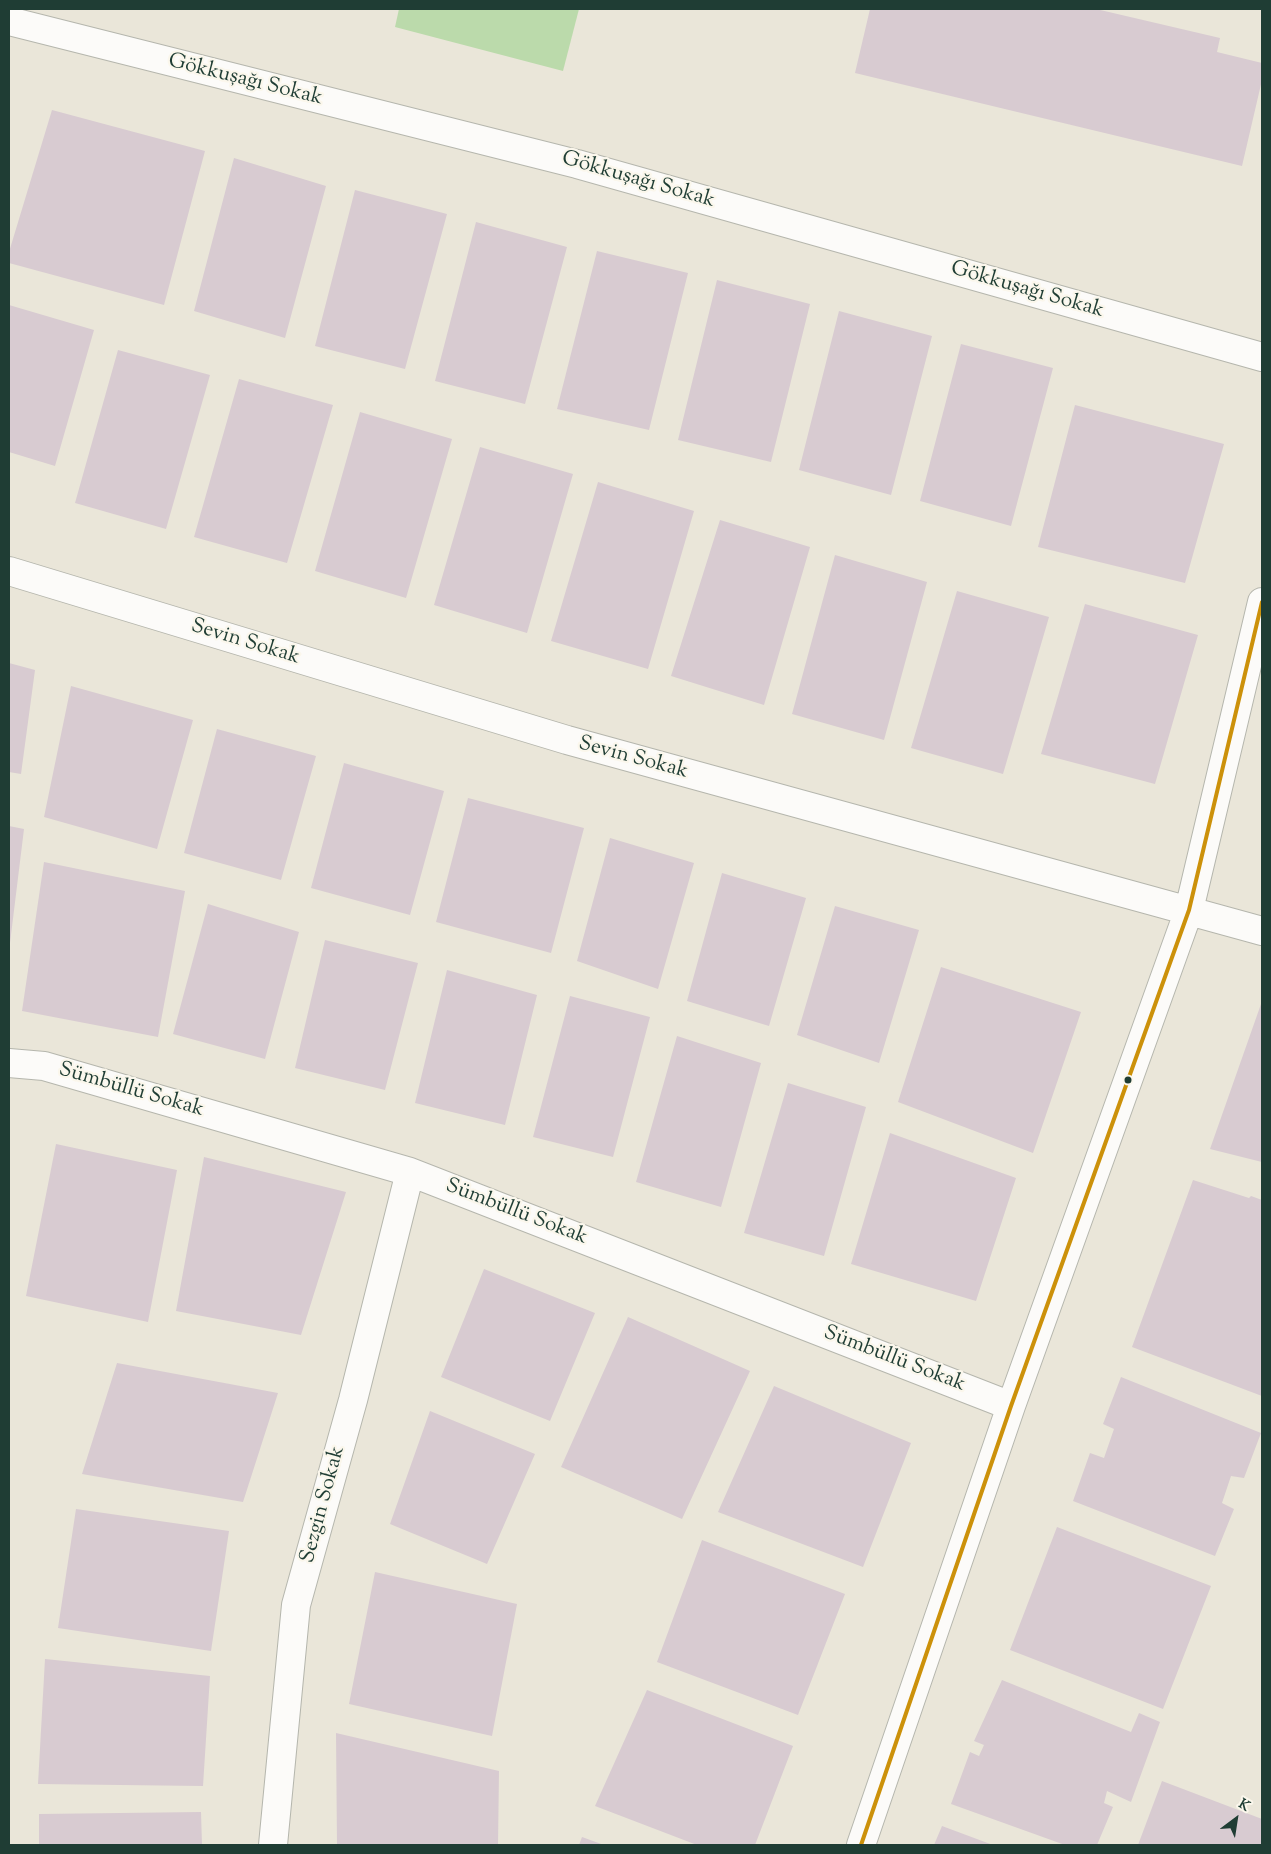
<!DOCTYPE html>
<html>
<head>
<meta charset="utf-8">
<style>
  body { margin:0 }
  #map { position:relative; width:1271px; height:1854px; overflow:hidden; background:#eae6d9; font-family:"Sorts Mill Goudy",serif }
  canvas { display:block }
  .frame { position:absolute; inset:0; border:10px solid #1f3d34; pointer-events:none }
  .north { position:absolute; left:1211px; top:1794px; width:50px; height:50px; -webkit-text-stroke:4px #fbf7ec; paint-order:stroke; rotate:31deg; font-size:14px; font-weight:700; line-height:20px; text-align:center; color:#1f3d34 }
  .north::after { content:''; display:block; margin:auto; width:18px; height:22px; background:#1f3d34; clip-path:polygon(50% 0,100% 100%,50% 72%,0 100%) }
</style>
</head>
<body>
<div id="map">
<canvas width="1271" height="1854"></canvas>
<div class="frame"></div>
<div class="north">K</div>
</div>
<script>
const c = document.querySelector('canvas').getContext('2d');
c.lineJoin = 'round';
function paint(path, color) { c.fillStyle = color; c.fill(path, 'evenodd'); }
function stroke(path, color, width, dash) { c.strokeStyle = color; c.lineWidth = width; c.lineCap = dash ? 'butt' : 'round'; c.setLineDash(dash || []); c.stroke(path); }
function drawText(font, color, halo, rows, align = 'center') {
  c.font = font + ' "Sorts Mill Goudy",serif'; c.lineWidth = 4.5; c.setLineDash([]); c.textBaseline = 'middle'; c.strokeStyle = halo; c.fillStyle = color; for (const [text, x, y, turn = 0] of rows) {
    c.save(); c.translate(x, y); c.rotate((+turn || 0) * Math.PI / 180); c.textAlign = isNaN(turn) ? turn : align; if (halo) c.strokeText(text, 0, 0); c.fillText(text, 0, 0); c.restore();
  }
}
paint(new Path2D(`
  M 399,9 L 579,9 L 563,71 L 395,27 Z`), '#bbdaab');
paint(new Path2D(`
  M 870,9 L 1096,9 L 1220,38 L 1217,52 L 1262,63 L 1262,80 L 1242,166 L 855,73 Z
  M 52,110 L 205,151 L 164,305 L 9,263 L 9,252 Z
  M 234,158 L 326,186 L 285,338 L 194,311 Z
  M 355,190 L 447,214 L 405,369 L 315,346 Z
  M 476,222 L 567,247 L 525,404 L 435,381 Z
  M 597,251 L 688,273 L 649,430 L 557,409 Z
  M 717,280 L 810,304 L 771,462 L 678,440 Z
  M 9,305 L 94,330 L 55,466 L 9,452 Z
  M 839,311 L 932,336 L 891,495 L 799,470 Z
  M 961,344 L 1053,368 L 1011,526 L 920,501 Z
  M 118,350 L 210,375 L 166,529 L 75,503 Z
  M 239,379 L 333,405 L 287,563 L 194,537 Z
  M 1075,405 L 1224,444 L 1185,583 L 1038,547 Z
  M 360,412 L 452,439 L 406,598 L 315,571 Z
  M 480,447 L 573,474 L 527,633 L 434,605 Z
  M 598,482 L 694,511 L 648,669 L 551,641 Z
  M 720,520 L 810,547 L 764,705 L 671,676 Z
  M 835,555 L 927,582 L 884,740 L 792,714 Z
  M 957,591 L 1049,617 L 1003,774 L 911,748 Z
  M 1085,604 L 1198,635 L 1155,784 L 1041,754 Z
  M 9,663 L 35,670 L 21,774 L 9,772 Z
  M 71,686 L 193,720 L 157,849 L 44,817 Z
  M 217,729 L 316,756 L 281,880 L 184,853 Z
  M 344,763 L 444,791 L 410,915 L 311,888 Z
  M 468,798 L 584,828 L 551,953 L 436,922 Z
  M 9,826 L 24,829 L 10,943 L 9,943 Z
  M 610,838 L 694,863 L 658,989 L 577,961 Z
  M 44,862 L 185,891 L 158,1037 L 22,1011 Z
  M 722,873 L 806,898 L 769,1026 L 687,1001 Z
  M 208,904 L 299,932 L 265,1059 L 173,1034 Z
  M 835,906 L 919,930 L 879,1063 L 797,1035 Z
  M 325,940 L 418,963 L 385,1090 L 295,1068 Z
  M 941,967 L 1081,1012 L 1033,1153 L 898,1102 Z
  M 447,970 L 537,995 L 505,1125 L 415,1103 Z
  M 570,996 L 650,1017 L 613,1157 L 533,1137 Z
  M 1261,1004 L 1262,1004 L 1262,1162 L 1210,1149 Z
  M 677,1036 L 761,1063 L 721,1207 L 636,1182 Z
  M 788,1083 L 866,1107 L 824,1256 L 744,1233 Z
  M 890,1133 L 1016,1178 L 976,1301 L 851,1264 Z
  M 56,1144 L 177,1170 L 148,1322 L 26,1296 Z
  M 204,1157 L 346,1192 L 301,1335 L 176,1311 Z
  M 1193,1180 L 1249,1198 L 1251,1196 L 1262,1200 L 1262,1396 L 1132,1347 Z
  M 484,1269 L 595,1313 L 550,1421 L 441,1377 Z
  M 628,1317 L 750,1371 L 682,1519 L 561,1467 Z
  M 117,1363 L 278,1393 L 243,1502 L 82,1474 Z
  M 1121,1377 L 1261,1433 L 1244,1478 L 1231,1476 L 1222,1503 L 1234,1509 L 1215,1556 L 1073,1501 L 1090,1453 L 1104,1458 L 1114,1429 L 1103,1424 Z
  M 774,1386 L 911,1443 L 863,1567 L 718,1512 Z
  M 430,1411 L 535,1454 L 487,1564 L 390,1524 Z
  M 76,1509 L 229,1531 L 211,1651 L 58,1628 Z
  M 1057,1527 L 1211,1586 L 1163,1709 L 1010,1650 Z
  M 702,1540 L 845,1594 L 798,1715 L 657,1662 Z
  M 375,1572 L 517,1604 L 492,1736 L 349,1704 Z
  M 45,1659 L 210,1676 L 203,1786 L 38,1784 Z
  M 1002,1680 L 1131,1732 L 1139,1713 L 1160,1722 L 1131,1802 L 1107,1791 L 1104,1803 L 1113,1807 L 1097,1845 L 1065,1845 L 951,1804 L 970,1752 L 979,1756 L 984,1745 L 974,1741 Z
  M 647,1690 L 793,1746 L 755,1845 L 697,1845 L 595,1806 Z
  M 336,1733 L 499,1771 L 498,1845 L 337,1845 Z
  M 1162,1781 L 1262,1819 L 1262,1845 L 1138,1845 Z
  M 201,1812 L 202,1845 L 39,1845 L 39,1814 Z
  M 942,1826 L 993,1845 L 934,1845 Z
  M 582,1837 L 604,1845 L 579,1845 Z`), '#d8cbd1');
const minor = new Path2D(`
  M 9,21 L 577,164 L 1262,357
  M 9,571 L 567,740 L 1262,931
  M 9,1063 L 44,1066 L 410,1172 L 1011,1406
  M 273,1845 L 296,1605 L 353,1400 L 410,1172
  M 861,1845 L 1011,1406 L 1189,910 L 1262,602`);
stroke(minor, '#b5b6ad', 30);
stroke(minor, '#fcfbf9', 28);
stroke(new Path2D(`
  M 861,1845 L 1011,1406 L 1189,910 L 1262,602`), '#cc910a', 4);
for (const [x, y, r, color] of [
  [1128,1080,4.5,"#1f3d34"]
]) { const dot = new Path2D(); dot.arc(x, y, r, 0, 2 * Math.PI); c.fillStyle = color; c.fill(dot); stroke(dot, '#fbf7ec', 2); }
drawText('21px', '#1f3d34', '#fbf7ec', [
  ["Gökkuşağı Sokak",245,81,14],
  ["Gökkuşağı Sokak",638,181,16],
  ["Gökkuşağı Sokak",1027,291,16],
  ["Sevin Sokak",245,643,17],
  ["Sevin Sokak",633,759,15],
  ["Sümbüllü Sokak",131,1091,16],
  ["Sümbüllü Sokak",516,1213,21],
  ["Sümbüllü Sokak",894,1360,21],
  ["Sezgin Sokak",324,1505,-75]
]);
</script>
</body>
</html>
